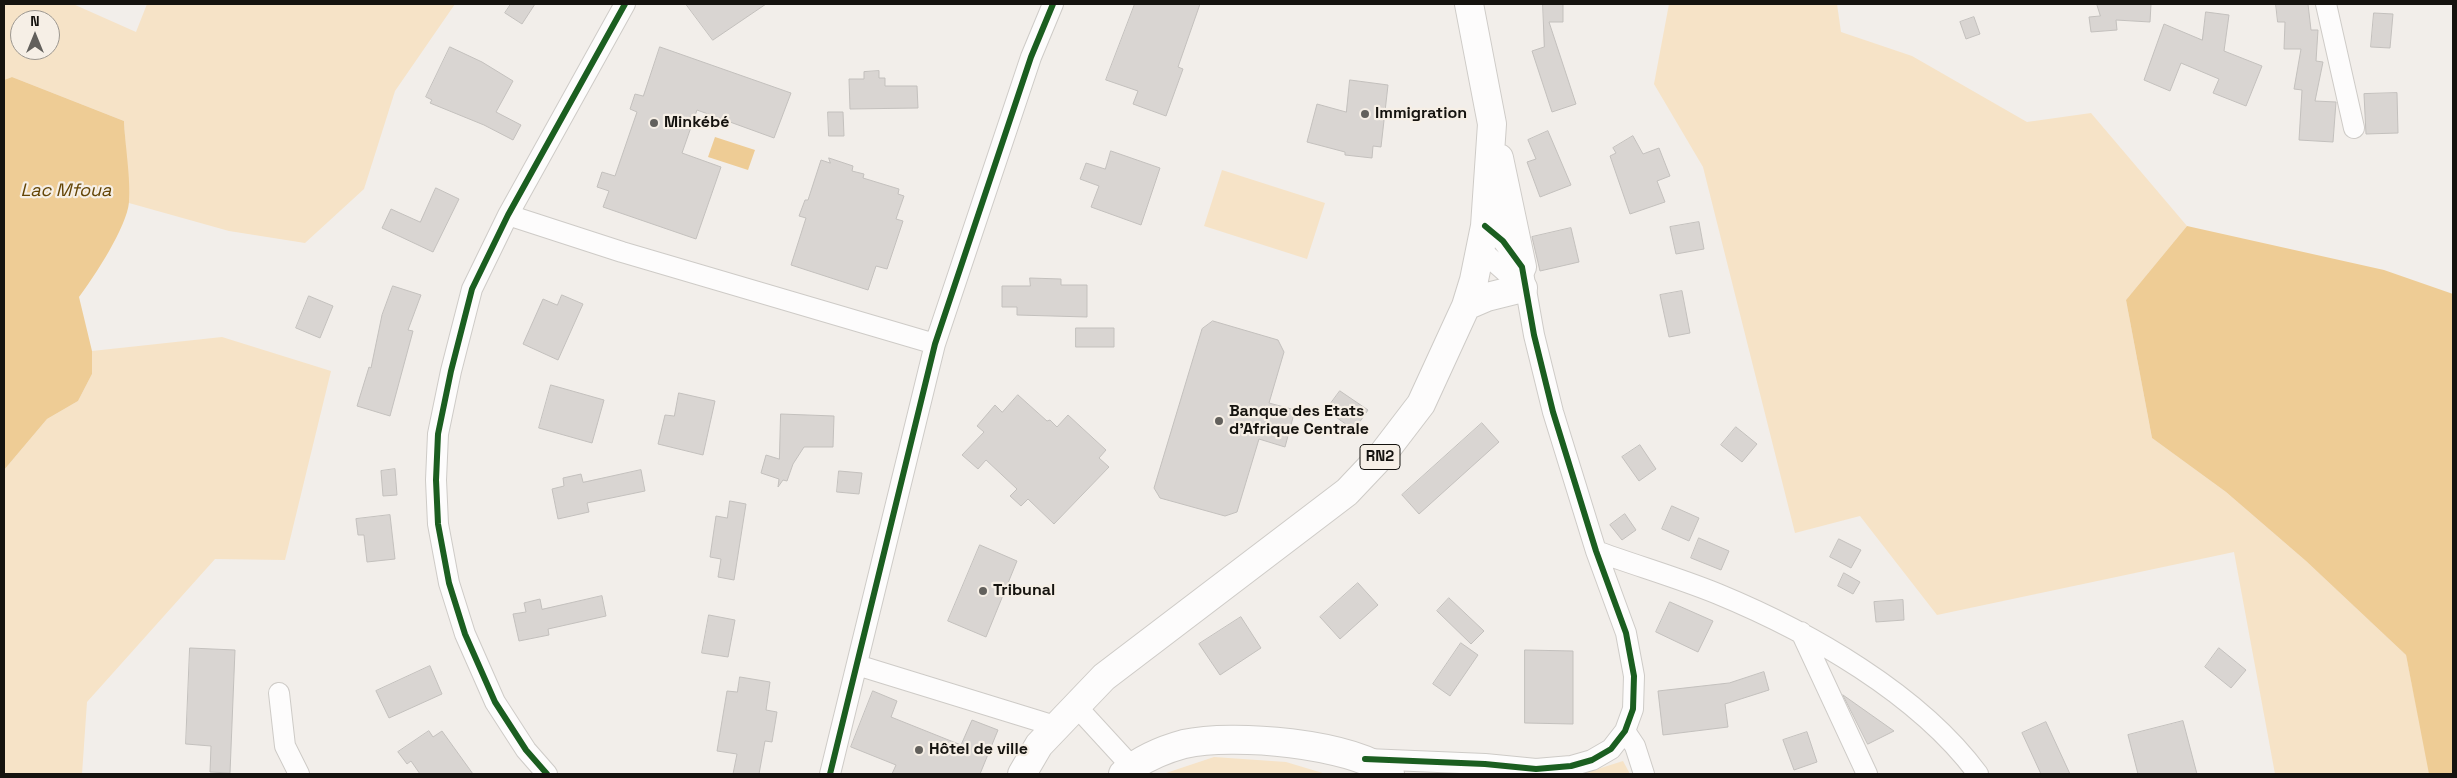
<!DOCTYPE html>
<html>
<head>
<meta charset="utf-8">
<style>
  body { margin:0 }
  #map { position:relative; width:2457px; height:778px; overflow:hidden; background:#f2eeea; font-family:"Space Grotesk",sans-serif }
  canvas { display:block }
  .frame { position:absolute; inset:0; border:5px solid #15130f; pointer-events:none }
  .north { position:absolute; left:10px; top:10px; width:50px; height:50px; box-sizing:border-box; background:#f6efe6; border:1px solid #9c9790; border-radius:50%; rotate:0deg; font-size:14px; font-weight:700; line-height:20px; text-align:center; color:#15130f }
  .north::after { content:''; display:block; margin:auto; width:18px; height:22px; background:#62605c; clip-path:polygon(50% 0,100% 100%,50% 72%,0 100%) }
</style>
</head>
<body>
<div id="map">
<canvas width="2457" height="778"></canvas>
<div class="frame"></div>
<div class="north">N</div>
</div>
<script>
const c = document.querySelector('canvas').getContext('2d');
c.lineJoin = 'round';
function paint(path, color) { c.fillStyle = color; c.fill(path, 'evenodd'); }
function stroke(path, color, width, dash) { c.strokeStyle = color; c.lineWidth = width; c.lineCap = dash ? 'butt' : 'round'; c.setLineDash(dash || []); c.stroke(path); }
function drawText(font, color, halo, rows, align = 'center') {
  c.font = font + ' "Space Grotesk",sans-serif'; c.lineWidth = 4.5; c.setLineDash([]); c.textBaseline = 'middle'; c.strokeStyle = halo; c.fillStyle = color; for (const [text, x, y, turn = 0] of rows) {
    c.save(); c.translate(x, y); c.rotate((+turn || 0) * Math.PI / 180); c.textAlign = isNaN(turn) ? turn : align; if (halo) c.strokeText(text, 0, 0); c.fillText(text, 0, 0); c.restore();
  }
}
paint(new Path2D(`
  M 4,4 L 73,4 L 136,32 L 147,4 L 455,4 L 395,91 L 364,189 L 305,243 L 229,231 L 129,203 L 124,121 L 12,77 L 4,80 ZM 20,20 L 50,20 L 50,50 L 20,50 Z
  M 1669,4 L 1837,4 L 1841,32 L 1912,56 L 2027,122 L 2091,113 L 2187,226 L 2126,300 L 2152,438 L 2226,492 L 2306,561 L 2406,655 L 2430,774 L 2275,774 L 2234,552 L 1937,615 L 1860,516 L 1795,533 L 1703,167 L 1654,84 Z
  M 1222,170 L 1325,203 L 1307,259 L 1204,226 Z
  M 222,337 L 331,371 L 285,560 L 215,559 L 87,702 L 82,774 L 4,774 L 4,470 L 47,419 L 78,401 L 92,374 L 92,351 Z
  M 1214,757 L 1286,762 L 1326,774 L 1163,774 Z
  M 1623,761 L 1630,774 L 1582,774 Z`), '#f6e3c7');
paint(new Path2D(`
  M 12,77 L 124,121 C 125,145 131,179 129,202 C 127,227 94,277 79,297 L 92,351 L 92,374 L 78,401 L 47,419 L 4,470 L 4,80 Z
  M 715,137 L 755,150 L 748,170 L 708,157 Z
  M 2187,226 L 2384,270 L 2453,294 L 2453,774 L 2429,774 L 2406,655 L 2306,561 L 2226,492 L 2152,438 L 2126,300 Z`), '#eecc95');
const building = new Path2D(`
  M 511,4 L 535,4 L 522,24 L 505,13 Z
  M 686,4 L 766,4 L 713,40 Z
  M 1135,4 L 1200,4 L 1178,67 L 1183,69 L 1166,116 L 1133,104 L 1138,91 L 1106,80 Z
  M 1543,4 L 1563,4 L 1563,22 L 1549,22 L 1576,104 L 1552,112 L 1532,51 L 1544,47 Z
  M 2097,4 L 2151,4 L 2150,22 L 2116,20 L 2117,30 L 2091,32 L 2089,17 L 2100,16 Z
  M 2276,4 L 2308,4 L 2311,30 L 2318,30 L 2316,61 L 2323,62 L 2315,101 L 2336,102 L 2333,142 L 2299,140 L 2302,90 L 2294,89 L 2301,49 L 2284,49 L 2285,22 L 2278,22 Z
  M 2206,12 L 2229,15 L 2224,51 L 2262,66 L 2246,106 L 2213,93 L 2219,79 L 2181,63 L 2170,91 L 2144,80 L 2164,24 L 2202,40 Z
  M 2374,13 L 2393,14 L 2390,48 L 2371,47 Z
  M 1974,17 L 1980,34 L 1966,39 L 1960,22 Z
  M 450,47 L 482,62 L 513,81 L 496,112 L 521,125 L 513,140 L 484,125 L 430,103 L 432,100 L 426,97 Z
  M 660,47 L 791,93 L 774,138 L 697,110 L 682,153 L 721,167 L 696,239 L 603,207 L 609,191 L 597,187 L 602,172 L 615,176 L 637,112 L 630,109 L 635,94 L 643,96 Z
  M 879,71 L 879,78 L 885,78 L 885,86 L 917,86 L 918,108 L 850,109 L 849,79 L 864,79 L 864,72 Z
  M 1350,80 L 1388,85 L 1381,147 L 1373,146 L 1372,158 L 1345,155 L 1345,152 L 1307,142 L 1317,104 L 1346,112 Z
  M 2397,93 L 2398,133 L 2366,134 L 2364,94 Z
  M 828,112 L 843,112 L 844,136 L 829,136 Z
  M 1548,131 L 1571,185 L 1540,197 L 1527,162 L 1536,159 L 1528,140 Z
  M 1633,136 L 1643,154 L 1659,148 L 1670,176 L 1657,181 L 1665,202 L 1630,214 L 1610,156 L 1616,153 L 1613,148 Z
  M 1111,151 L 1160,168 L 1141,225 L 1091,207 L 1099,186 L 1080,179 L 1086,163 L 1105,169 Z
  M 829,158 L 853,166 L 852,171 L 864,174 L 863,178 L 899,189 L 898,194 L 904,196 L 896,219 L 903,221 L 887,269 L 876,266 L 868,290 L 791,265 L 806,218 L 799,216 L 805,200 L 808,200 L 821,160 L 830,163 Z
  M 436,188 L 459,199 L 433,252 L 382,228 L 391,209 L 420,222 Z
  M 1699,222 L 1704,249 L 1676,254 L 1670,227 Z
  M 1571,228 L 1579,262 L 1540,271 L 1532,237 Z
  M 1030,278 L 1061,279 L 1061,285 L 1087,285 L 1087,317 L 1017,315 L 1017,307 L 1002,307 L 1002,286 L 1030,286 Z
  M 393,286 L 421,295 L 408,330 L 413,331 L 390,416 L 357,406 L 369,367 L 371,368 L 382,315 Z
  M 1682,291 L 1690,333 L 1669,337 L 1660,295 Z
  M 562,295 L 583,304 L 558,360 L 523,344 L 543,299 L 557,305 Z
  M 309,296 L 333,306 L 320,338 L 296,328 Z
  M 1213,321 L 1278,340 L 1284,352 L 1269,403 L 1295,410 L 1285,447 L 1259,439 L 1237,512 L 1225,516 L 1160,498 L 1154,488 L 1202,329 Z
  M 1076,328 L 1114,328 L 1114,347 L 1076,347 Z
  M 551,385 L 604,400 L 592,443 L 539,428 Z
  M 1340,391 L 1368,410 L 1354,430 L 1326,410 Z
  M 679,393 L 715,401 L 703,455 L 658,444 L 665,415 L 674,416 Z
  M 1018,395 L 1047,421 L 1050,420 L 1057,427 L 1068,415 L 1106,450 L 1099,458 L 1109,467 L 1054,524 L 1028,499 L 1021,506 L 1010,496 L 1017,489 L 986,460 L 978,469 L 962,455 L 984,432 L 977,426 L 995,405 L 1002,412 Z
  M 781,414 L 834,416 L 833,447 L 804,447 L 793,464 L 787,481 L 783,480 L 778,487 L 779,479 L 761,473 L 766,455 L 779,459 Z
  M 1482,423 L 1499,442 L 1419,514 L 1402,495 Z
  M 1736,427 L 1757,444 L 1742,462 L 1721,445 Z
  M 1640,445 L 1656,469 L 1639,481 L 1622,457 Z
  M 395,469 L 397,495 L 383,496 L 381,471 Z
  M 641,470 L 645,491 L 587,503 L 589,512 L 558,519 L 552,489 L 564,486 L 563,478 L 581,474 L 583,482 Z
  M 839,471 L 862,473 L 859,494 L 837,492 Z
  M 730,501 L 746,504 L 734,580 L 718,577 L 721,559 L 710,557 L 716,516 L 727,518 Z
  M 1672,506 L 1699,518 L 1689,541 L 1662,529 Z
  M 1625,514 L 1636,530 L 1622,540 L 1610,525 Z
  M 390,515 L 395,559 L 367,562 L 364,535 L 358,535 L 356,519 Z
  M 1699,538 L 1729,551 L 1721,570 L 1691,558 Z
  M 1839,539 L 1861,550 L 1851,568 L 1830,557 Z
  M 980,545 L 1017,561 L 986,637 L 948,621 Z
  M 1844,573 L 1860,582 L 1853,594 L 1838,586 Z
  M 1358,583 L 1378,605 L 1340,639 L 1320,617 Z
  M 602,596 L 606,616 L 548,629 L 549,635 L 519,641 L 513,614 L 526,612 L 524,603 L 540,599 L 542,609 Z
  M 1449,598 L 1484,631 L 1471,644 L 1437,611 Z
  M 1903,600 L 1904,620 L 1876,622 L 1874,602 Z
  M 1670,602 L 1713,621 L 1698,652 L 1656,632 Z
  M 709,615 L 735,620 L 728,657 L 702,653 Z
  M 1241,617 L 1261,648 L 1220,675 L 1199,644 Z
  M 1461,643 L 1478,655 L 1450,696 L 1433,684 Z
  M 190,648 L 235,650 L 230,773 L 210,772 L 211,746 L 186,744 Z
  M 2219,648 L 2246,670 L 2231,688 L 2205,667 Z
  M 1525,650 L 1573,651 L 1573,724 L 1525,723 Z
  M 430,666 L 442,694 L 389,718 L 376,691 Z
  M 1764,672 L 1769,690 L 1725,704 L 1728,727 L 1663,735 L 1658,691 L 1729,683 Z
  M 740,677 L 770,682 L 766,710 L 777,712 L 772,742 L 765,741 L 759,774 L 733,774 L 737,754 L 717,751 L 727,691 L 737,692 Z
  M 873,691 L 897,701 L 891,717 L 961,745 L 972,720 L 998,730 L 980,774 L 892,774 L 896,765 L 851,747 Z
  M 1843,695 L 1894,731 L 1868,744 Z
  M 2183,721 L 2197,774 L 2138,774 L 2128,735 Z
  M 2046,722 L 2070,774 L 2041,774 L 2022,733 Z
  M 429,731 L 433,737 L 442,731 L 473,774 L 420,774 L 411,761 L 407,764 L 398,752 Z
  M 1807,732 L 1817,762 L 1794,770 L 1783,740 Z`);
paint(building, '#d9d5d2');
stroke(building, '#c3c0bd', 1);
const street = new Path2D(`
  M 2326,4 L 2354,128
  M 508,215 L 622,252 L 935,344
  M 1481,250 L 1526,290
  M 1596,551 C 1637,566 1679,578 1718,594 C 1810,632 1919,694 1978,774
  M 1801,632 L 1867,774
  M 857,665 L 1055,726
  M 279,693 L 285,746 L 299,774
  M 1076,706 L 1132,767
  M 1625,731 L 1635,746 L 1644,774
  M 1367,759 L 1485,764 L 1536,769 L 1571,766 L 1592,760 L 1611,749 L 1625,731 L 1633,709 L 1634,676 L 1626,633 L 1596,551 L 1553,412 L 1534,335 L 1522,267 L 1503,241 L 1485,226
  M 547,774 L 526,750 L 495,702 L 465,634 L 449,583 L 438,524 L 436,480 L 438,434 L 451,371 L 472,289 L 508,215 L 625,4
  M 830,774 L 935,344 L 1031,57 L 1053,4`);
const secondary = new Path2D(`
  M 1123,774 C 1140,760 1162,750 1184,744 C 1233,733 1351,743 1390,774`);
const highway = new Path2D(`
  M 1499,158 L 1522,267
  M 1466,306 L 1487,297 L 1523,288
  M 1022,774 L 1039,745 L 1104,677 L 1347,492 L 1382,455 L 1421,404 L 1466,306 L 1474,280 L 1485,226 L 1492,124 L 1469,4`);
stroke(street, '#cecbc7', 22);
stroke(secondary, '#cecbc7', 30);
stroke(highway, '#cecbc7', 30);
stroke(street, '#fdfcfc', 20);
stroke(secondary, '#fdfcfc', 28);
stroke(highway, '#fdfcfc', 28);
stroke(new Path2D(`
  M 1365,759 L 1485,764 L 1536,769 L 1571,766 L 1592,760 L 1611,749 L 1625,731 L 1633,709 L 1634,676 L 1626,633 L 1596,551 L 1553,412 L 1534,335 L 1522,267 L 1503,241 L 1485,226
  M 547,774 L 526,750 L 495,702 L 465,634 L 449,583 L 438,524 L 436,480 L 438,434 L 451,371 L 472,289 L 508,215 L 625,4
  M 830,774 L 935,344 L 1031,57 L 1053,4`), '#1b5e20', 6);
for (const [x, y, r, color] of [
  [1365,114,5,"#62605c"],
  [654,123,5,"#62605c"],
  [1219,421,5,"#62605c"],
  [983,591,5,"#62605c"],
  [919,750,5,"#62605c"]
]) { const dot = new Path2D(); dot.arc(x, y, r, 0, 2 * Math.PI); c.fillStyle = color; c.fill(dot); stroke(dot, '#f6efe6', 2); }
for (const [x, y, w] of [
  [1380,457,40]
]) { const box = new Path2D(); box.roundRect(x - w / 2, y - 12.5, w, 25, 4); c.fillStyle = '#f6efe6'; c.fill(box); stroke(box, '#15130f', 1); }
drawText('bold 15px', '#15130f', null, [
  ["RN2",1380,457]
]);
drawText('bold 16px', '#15130f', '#f6efe6', [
  ["Immigration",1375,114],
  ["Minkébé",664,123],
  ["Banque des Etats",1229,412],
  ["d'Afrique Centrale",1229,430],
  ["Tribunal",993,591],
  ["Hôtel de ville",929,750]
], 'left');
drawText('italic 18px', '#644506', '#f6efe6', [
  ["Lac Mfoua",66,191]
]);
</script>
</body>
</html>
